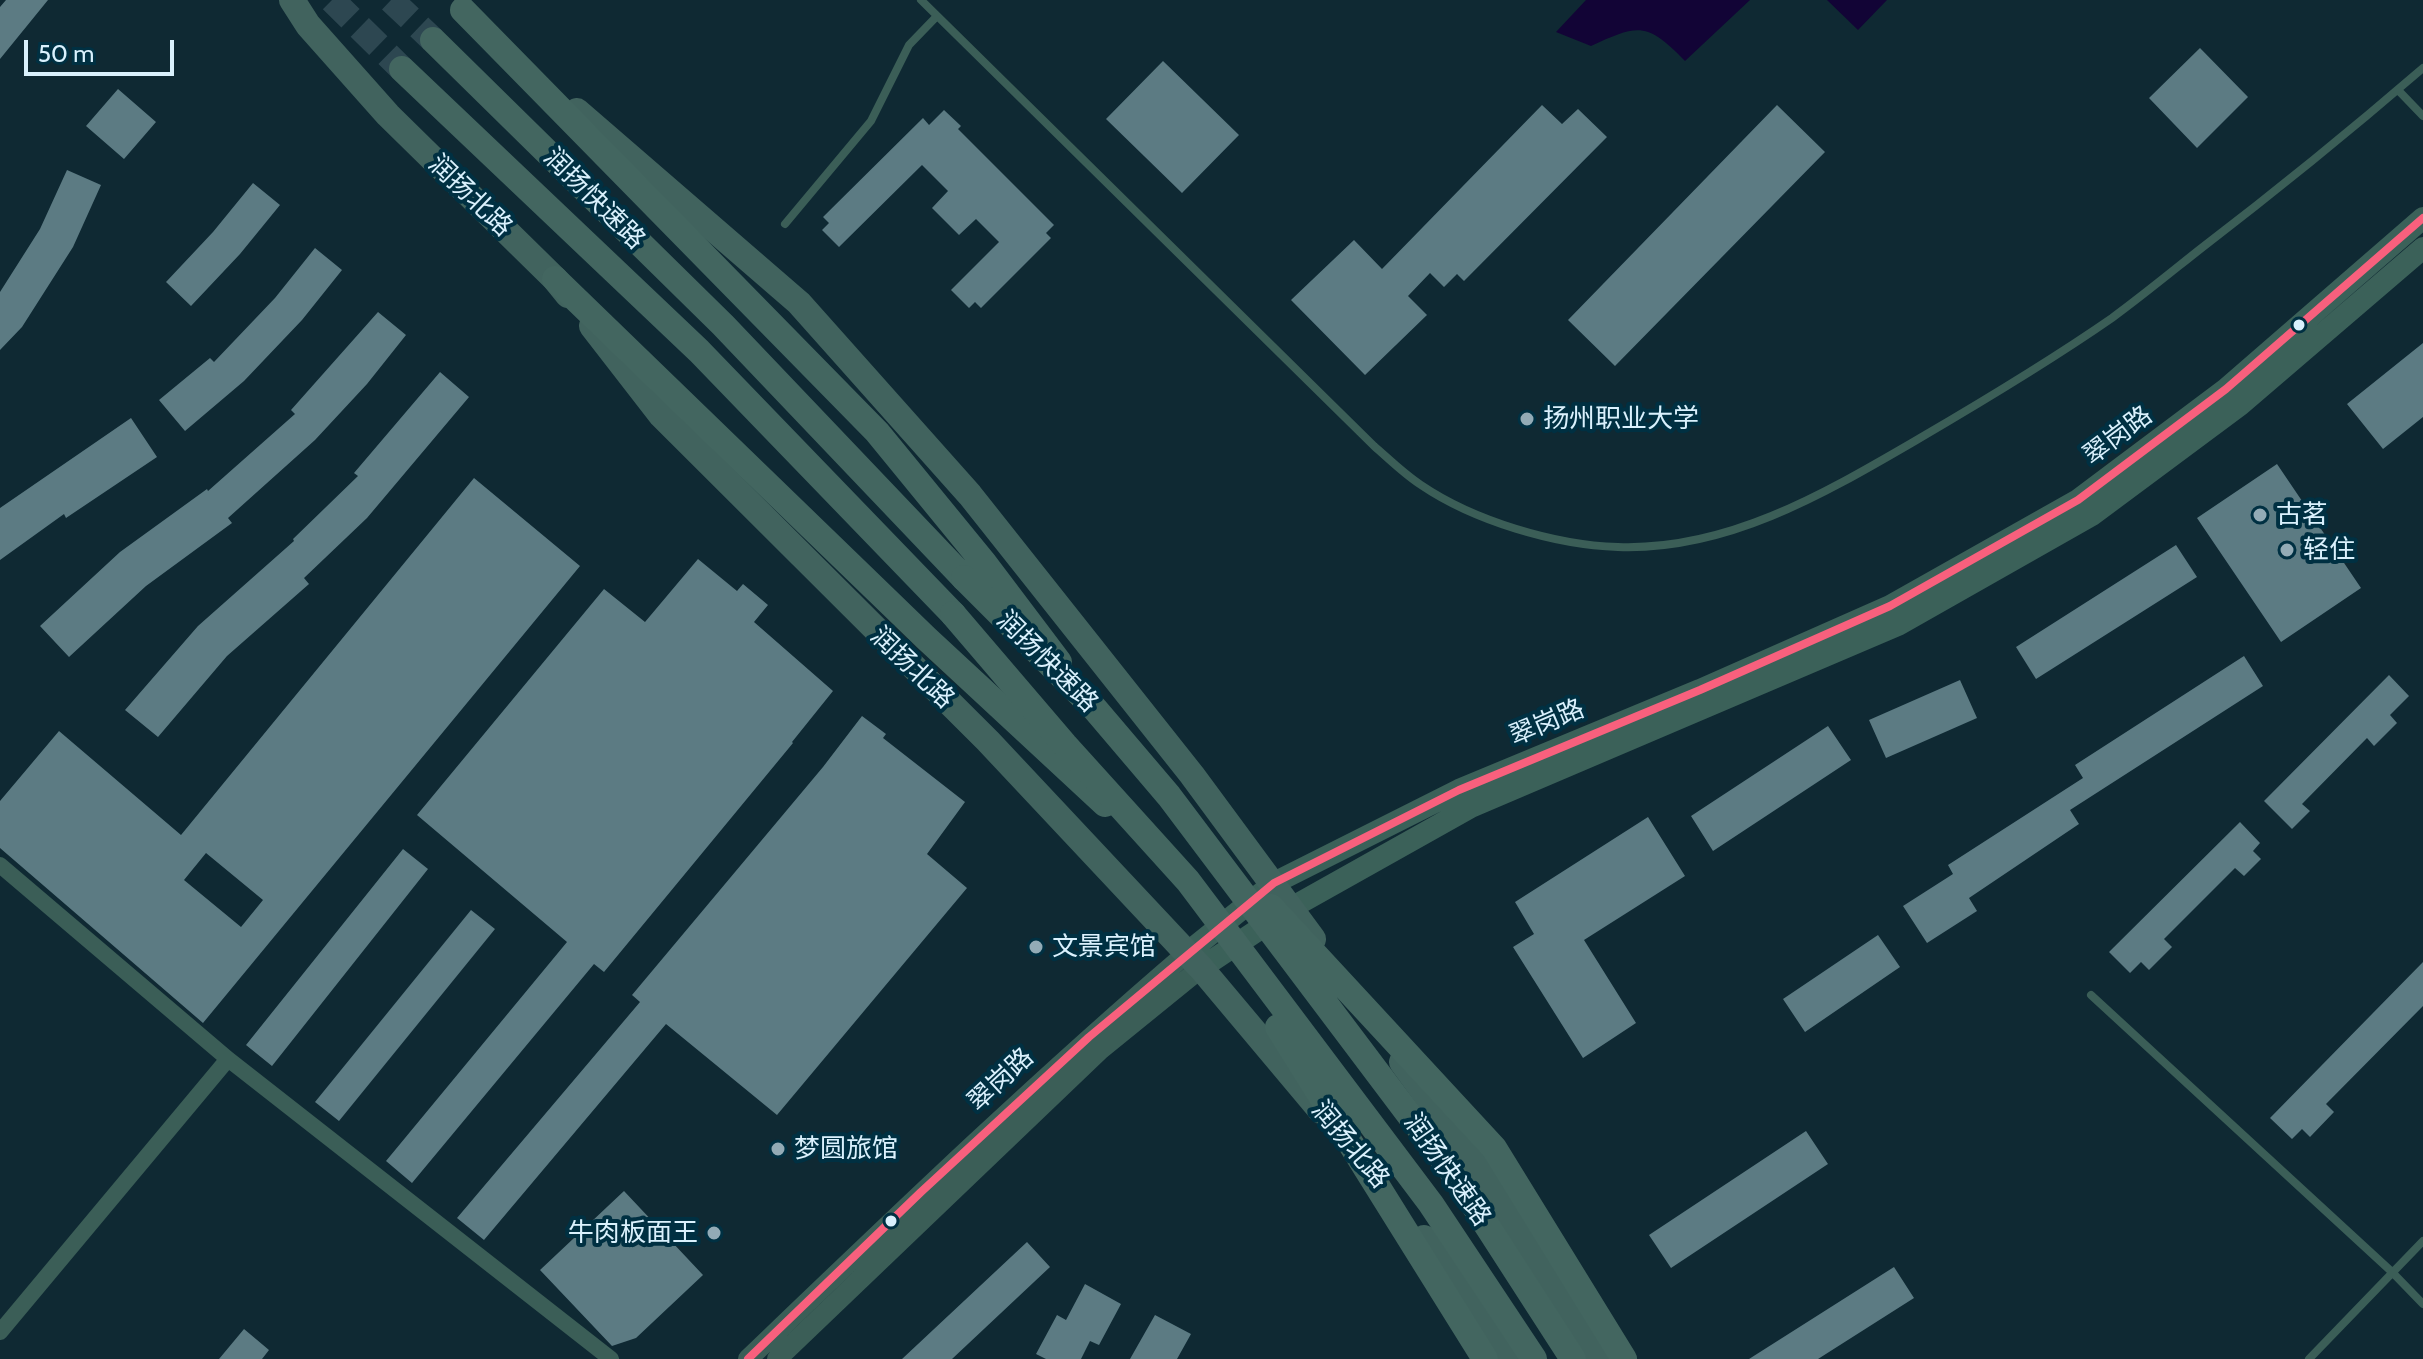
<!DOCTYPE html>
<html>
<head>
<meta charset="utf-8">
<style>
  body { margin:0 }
  #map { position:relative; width:2423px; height:1359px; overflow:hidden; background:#0f2933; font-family:Cabin,sans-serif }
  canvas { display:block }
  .scale { position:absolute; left:24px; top:40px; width:150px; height:36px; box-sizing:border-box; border:4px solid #daf1fd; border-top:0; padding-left:10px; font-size:24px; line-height:28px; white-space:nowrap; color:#daf1fd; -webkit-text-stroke:6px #003042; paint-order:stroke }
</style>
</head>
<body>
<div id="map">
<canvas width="2423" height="1359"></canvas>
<div class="scale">50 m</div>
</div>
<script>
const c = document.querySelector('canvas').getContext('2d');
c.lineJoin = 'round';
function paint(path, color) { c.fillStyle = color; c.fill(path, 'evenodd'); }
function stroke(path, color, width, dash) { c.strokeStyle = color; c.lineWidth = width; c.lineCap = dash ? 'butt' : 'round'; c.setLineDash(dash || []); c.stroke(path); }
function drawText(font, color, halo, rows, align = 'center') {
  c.font = font + ' Cabin,"Noto Sans SC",sans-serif'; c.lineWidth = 8; c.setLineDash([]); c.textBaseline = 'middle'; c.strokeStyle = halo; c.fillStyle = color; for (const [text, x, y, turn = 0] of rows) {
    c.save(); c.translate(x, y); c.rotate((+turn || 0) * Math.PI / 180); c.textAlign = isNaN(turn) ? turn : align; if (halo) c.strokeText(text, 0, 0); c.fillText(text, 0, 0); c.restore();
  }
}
paint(new Path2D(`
  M 1586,0 L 1750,0 L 1685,61 C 1647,22 1639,24 1591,46 L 1556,32 Z
  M 1827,0 L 1887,0 L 1858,30 Z`), '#120436');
paint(new Path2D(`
  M 6,0 L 48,0 L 0,59 L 0,7 Z
  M 2200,48 L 2248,97 L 2197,148 L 2149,98 Z
  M 1163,61 L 1239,135 L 1182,193 L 1106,119 Z
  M 118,89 L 156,122 L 124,159 L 86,126 Z
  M 1542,105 L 1562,124 L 1578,109 L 1607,137 L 1464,281 L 1457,274 L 1444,287 L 1430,273 L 1408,296 L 1427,315 L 1365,375 L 1291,300 L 1354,240 L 1382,269 Z
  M 1777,105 L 1825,152 L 1615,366 L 1568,320 Z
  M 944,110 L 961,126 L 958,129 L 1054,225 L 1046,233 L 1051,238 L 981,308 L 975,302 L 969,308 L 951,290 L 999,242 L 976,219 L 959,235 L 932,208 L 948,191 L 922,165 L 839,247 L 822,230 L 829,223 L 823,217 L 923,118 L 929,125 Z
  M 67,170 L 101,185 L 73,247 L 22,327 L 0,350 L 0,292 L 40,229 Z
  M 253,183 L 280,205 L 240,254 L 191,306 L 166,282 L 213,232 Z
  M 315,248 L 342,270 L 302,320 L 244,381 L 185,431 L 159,400 L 210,358 L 214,362 L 275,298 Z
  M 378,312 L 406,335 L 367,384 L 315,440 L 228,518 L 232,523 L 146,586 L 69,657 L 40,626 L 120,552 L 207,489 L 208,491 L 295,414 L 291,410 Z
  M 2423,343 L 2423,417 L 2383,449 L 2347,404 Z
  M 440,372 L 469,397 L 367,518 L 304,578 L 309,584 L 227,656 L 158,737 L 125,710 L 198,626 L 294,541 L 293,539 L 358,476 L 354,473 Z
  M 131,418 L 157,457 L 66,518 L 64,514 L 0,560 L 0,508 Z
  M 2277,464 L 2361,588 L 2281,642 L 2197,518 Z
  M 474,478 L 580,566 L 203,1023 L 0,848 L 0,801 L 59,731 L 181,835 ZM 206,853 L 263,900 L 241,927 L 184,880 Z
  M 2176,545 L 2197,577 L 2036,679 L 2016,647 Z
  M 698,559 L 737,591 L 743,584 L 768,605 L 754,622 L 833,691 L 792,742 L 793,743 L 604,972 L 594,964 L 412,1183 L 386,1161 L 567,942 L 417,815 L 604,589 L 645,622 Z
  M 2244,656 L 2263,686 L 2070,810 L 2079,824 L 1969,898 L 1977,911 L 1927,943 L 1903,906 L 1953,874 L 1948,865 L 2083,778 L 2075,765 Z
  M 2389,675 L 2409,696 L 2390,715 L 2397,723 L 2374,746 L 2367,738 L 2302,804 L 2310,811 L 2292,829 L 2264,801 Z
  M 1960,680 L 1977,718 L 1886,758 L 1869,720 Z
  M 862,716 L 886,734 L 883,738 L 965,802 L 927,854 L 967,888 L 777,1115 L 666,1024 L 484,1240 L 457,1218 L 640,1002 L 632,995 L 823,767 Z
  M 1828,726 L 1851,760 L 1713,851 L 1691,816 Z
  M 1648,817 L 1685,876 L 1584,940 L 1636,1023 L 1583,1058 L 1513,947 L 1534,934 L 1515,902 Z
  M 2240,822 L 2260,843 L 2253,851 L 2261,859 L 2244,876 L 2235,868 L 2164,939 L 2172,947 L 2149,970 L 2141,962 L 2130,973 L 2109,952 Z
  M 403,849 L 428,869 L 272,1066 L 246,1045 Z
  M 471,910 L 495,929 L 339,1121 L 315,1102 Z
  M 1878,935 L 1900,967 L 1805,1032 L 1783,999 Z
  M 2423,962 L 2423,1006 L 2326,1104 L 2334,1112 L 2310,1137 L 2302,1129 L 2292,1139 L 2270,1118 Z
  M 1806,1131 L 1828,1164 L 1671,1268 L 1649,1235 Z
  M 624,1191 L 703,1275 L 636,1338 L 612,1346 L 540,1270 Z
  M 1027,1242 L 1050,1267 L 952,1359 L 902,1359 Z
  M 1894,1267 L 1914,1298 L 1818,1359 L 1749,1359 Z
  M 1085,1284 L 1121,1304 L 1099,1345 L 1090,1341 L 1081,1359 L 1046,1359 L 1036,1354 L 1057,1315 L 1066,1320 Z
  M 1155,1315 L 1191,1334 L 1177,1359 L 1130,1359 Z
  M 244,1329 L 269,1350 L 262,1359 L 219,1359 Z`), '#5c7b83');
stroke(new Path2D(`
  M 332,0 L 402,69
  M 391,0 L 433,40`), '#2d4751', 26, [26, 13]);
stroke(new Path2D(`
  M 921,0 L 1374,446 C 1389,459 1404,474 1421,485 C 1474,521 1555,545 1618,547 C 1729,551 1827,492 1920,438 C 1985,400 2050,361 2112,318 C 2142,296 2170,273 2199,250 C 2276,191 2350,131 2423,68
  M 2398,90 L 2423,116
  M 785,224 L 871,121 L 909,45 L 937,16
  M 2091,995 L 2392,1272 L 2423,1304
  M 2309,1359 L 2423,1241`), '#3b5e57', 8);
stroke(new Path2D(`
  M 0,865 L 228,1059 L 611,1359
  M 0,1332 L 228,1059`), '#3b5e57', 16);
stroke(new Path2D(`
  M 748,1359 C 892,1221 1035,1083 1187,953
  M 777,1359 L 1100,1050 L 1201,968`), '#3b5e57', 20);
stroke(new Path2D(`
  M 1187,953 L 1274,883 L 1459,790 L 1700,690 L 1890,606 L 2078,500 L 2226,389 L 2423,218
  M 1201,968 L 1291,908 L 1471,807 L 1898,625 L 2092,515 L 2240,405 L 2423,248`), '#3b6159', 22);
stroke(new Path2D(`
  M 292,0 L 308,25 L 388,115 L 555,279 L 568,295
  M 577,111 L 799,303 L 970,495 L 1192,775 L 1313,939
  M 592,326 L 661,415 L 988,741 L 1201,968 L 1321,1111
  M 1402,1062 L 1477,1165 L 1598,1359
  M 1424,1238 L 1506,1359`), '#41635e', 26);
stroke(new Path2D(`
  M 463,10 L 877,432 L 985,564 L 1059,662
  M 433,40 L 723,325 L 964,578
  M 402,69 L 699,351 L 953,614
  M 555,279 L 926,638 L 1105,804`), '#436660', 26);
stroke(new Path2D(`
  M 964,578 L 1095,709 L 1169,796 L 1453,1173 L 1573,1359
  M 953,614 L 1065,745 L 1188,881 L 1431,1204 L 1534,1359
  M 1271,907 L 1494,1148 L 1624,1359
  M 1278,1027 L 1485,1359`), '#436660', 26);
stroke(new Path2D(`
  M 748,1359 L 921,1192 L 1089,1037 L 1274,883 L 1459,790 L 1700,690 L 1890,606 L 2078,500 L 2226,389 L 2423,218`), '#f8607d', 8);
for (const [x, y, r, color] of [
  [2299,325,7,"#daf1fd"],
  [1527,419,8,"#93abb6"],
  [2260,515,8,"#93abb6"],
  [2287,550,8,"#93abb6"],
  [1036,947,8,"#93abb6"],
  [778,1149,8,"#93abb6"],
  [891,1221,7,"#daf1fd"],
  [714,1233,8,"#93abb6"]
]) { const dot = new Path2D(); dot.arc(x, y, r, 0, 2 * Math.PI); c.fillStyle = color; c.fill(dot); stroke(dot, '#003042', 3); }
drawText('26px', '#daf1fd', '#003042', [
  ["润扬北路",470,196,44],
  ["润扬快速路",594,199,45],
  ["翠岗路",2118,436,-37],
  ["润扬快速路",1047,662,45],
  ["润扬北路",912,668,44],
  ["翠岗路",1547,723,-23],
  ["翠岗路",1001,1080,-43],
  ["润扬北路",1350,1145,50],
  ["润扬快速路",1447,1170,55]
]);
drawText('26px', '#daf1fd', '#003042', [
  ["扬州职业大学",1543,419],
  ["古茗",2276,515],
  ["轻住",2303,550],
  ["文景宾馆",1052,947],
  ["梦圆旅馆",794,1149],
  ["牛肉板面王",698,1233,"right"]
], 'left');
</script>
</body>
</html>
